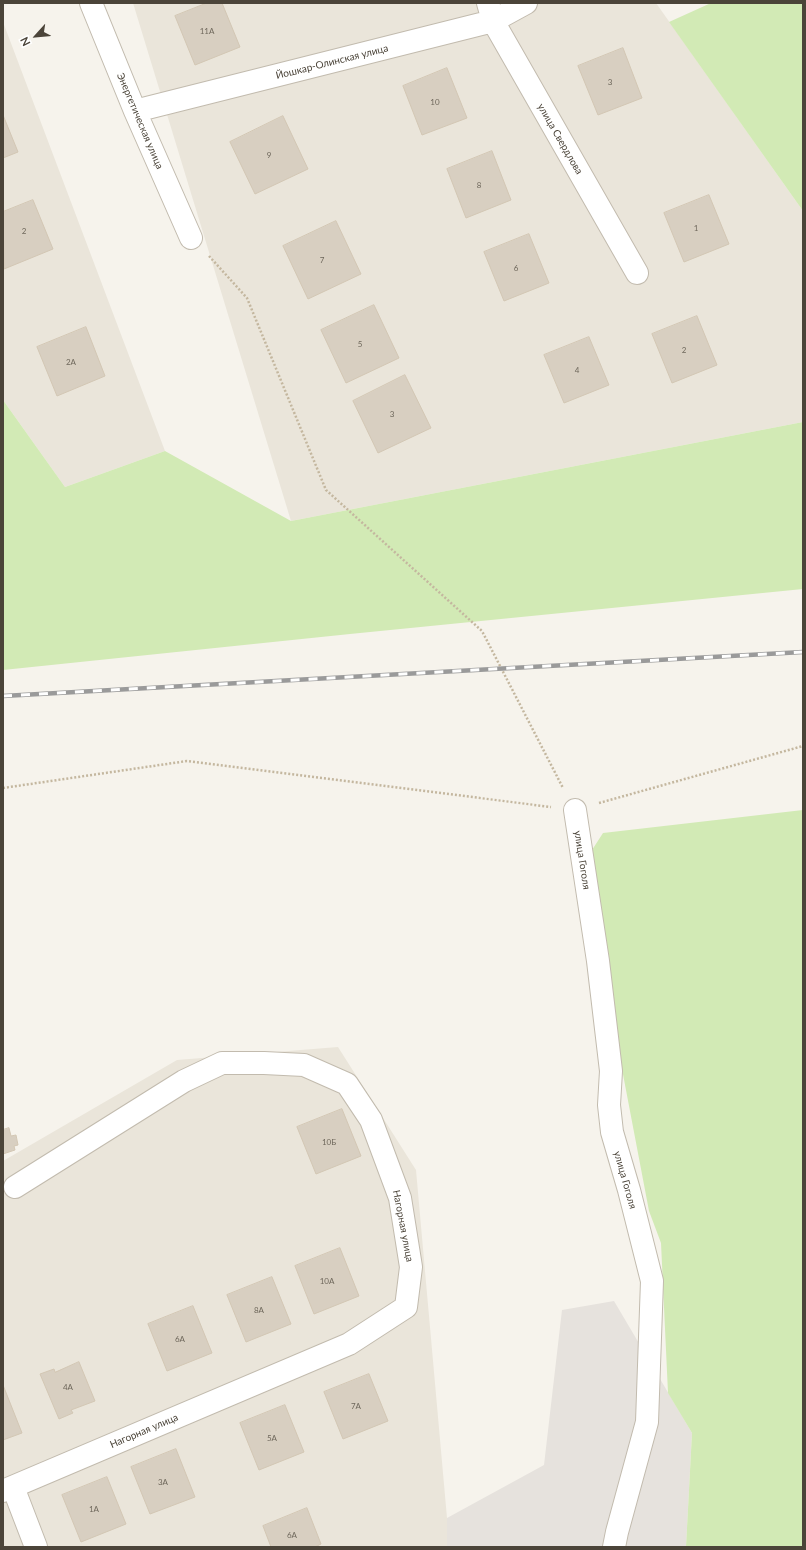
<!DOCTYPE html>
<html>
<head>
<meta charset="utf-8">
<style>
  body { margin:0 }
  #map { position:relative; width:806px; height:1550px; overflow:hidden; background:#f6f3ec; font-family:Lato,sans-serif }
  canvas { display:block }
  .frame { position:absolute; inset:0; border:4px solid #4b4439; pointer-events:none }
  .north { position:absolute; left:16px; top:16px; width:40px; height:40px; -webkit-text-stroke:3px #fff; paint-order:stroke; rotate:243deg; font-size:11px; font-weight:700; line-height:16px; text-align:center; color:#4b4439 }
  .north::after { content:''; display:block; margin:auto; width:14px; height:18px; background:#4b4439; clip-path:polygon(50% 0,100% 100%,50% 72%,0 100%) }
</style>
</head>
<body>
<div id="map">
<canvas width="806" height="1550"></canvas>
<div class="frame"></div>
<div class="north">N</div>
</div>
<script>
const c = document.querySelector('canvas').getContext('2d');
c.lineJoin = 'round';
function paint(path, color) { c.fillStyle = color; c.fill(path, 'evenodd'); }
function stroke(path, color, width, dash) { c.strokeStyle = color; c.lineWidth = width; c.lineCap = dash ? 'butt' : 'round'; c.setLineDash(dash || []); c.stroke(path); }
function drawText(font, color, halo, rows, align = 'center') {
  c.font = font + ' Lato,sans-serif'; c.lineWidth = 4; c.setLineDash([]); c.textBaseline = 'middle'; c.strokeStyle = halo; c.fillStyle = color; for (const [text, x, y, turn = 0] of rows) {
    c.save(); c.translate(x, y); c.rotate((+turn || 0) * Math.PI / 180); c.textAlign = isNaN(turn) ? turn : align; if (halo) c.strokeText(text, 0, 0); c.fillText(text, 0, 0); c.restore();
  }
}
paint(new Path2D(`
  M 133,3 L 656,3 L 803,211 L 803,422 L 291,521 Z
  M 3,22 L 165,451 L 65,487 L 3,400 Z
  M 338,1047 L 416,1170 L 447,1518 L 447,1547 L 3,1547 L 3,1161 L 177,1060 Z`), '#eae5da');
paint(new Path2D(`
  M 614,1301 L 692,1433 L 686,1547 L 447,1547 L 447,1518 L 544,1465 L 562,1310 Z`), '#e6e2dd');
paint(new Path2D(`
  M 711,3 L 803,3 L 803,211 L 669,22 Z
  M 3,400 L 65,487 L 165,451 L 291,521 L 803,422 L 803,589 L 350,634 L 3,670 Z
  M 803,810 L 803,1547 L 686,1547 L 692,1433 L 668,1393 L 661,1243 L 649,1211 L 583,864 L 603,833 Z`), '#d2eab5');
const building = new Path2D(`
  M 207,3 L 222,3 L 240,47 L 195,65 L 175,16 Z
  M 623,48 L 642,98 L 598,115 L 578,66 Z
  M 447,68 L 467,118 L 422,135 L 403,86 Z
  M 3,115 L 18,152 L 3,158 Z
  M 283,116 L 308,169 L 255,194 L 230,142 Z
  M 492,151 L 511,200 L 466,218 L 447,169 Z
  M 709,195 L 729,244 L 684,262 L 664,213 Z
  M 33,200 L 53,249 L 4,269 L 3,212 Z
  M 336,221 L 361,274 L 308,299 L 283,246 Z
  M 529,234 L 549,283 L 504,301 L 484,252 Z
  M 374,305 L 399,358 L 346,383 L 321,330 Z
  M 697,316 L 717,365 L 672,383 L 652,334 Z
  M 86,327 L 105,376 L 57,396 L 37,347 Z
  M 589,337 L 609,385 L 564,403 L 544,355 Z
  M 405,375 L 431,428 L 378,453 L 353,401 Z
  M 342,1109 L 361,1156 L 316,1174 L 297,1127 Z
  M 9,1128 L 11,1136 L 16,1135 L 18,1145 L 14,1146 L 15,1150 L 3,1154 L 3,1130 Z
  M 340,1248 L 359,1296 L 314,1314 L 295,1266 Z
  M 272,1277 L 291,1324 L 246,1342 L 227,1295 Z
  M 193,1306 L 212,1353 L 167,1371 L 148,1324 Z
  M 79,1362 L 95,1401 L 71,1410 L 73,1413 L 59,1419 L 40,1374 L 54,1369 L 55,1372 Z
  M 369,1374 L 388,1421 L 343,1439 L 324,1392 Z
  M 3,1385 L 22,1433 L 3,1440 Z
  M 285,1405 L 304,1452 L 259,1470 L 240,1423 Z
  M 176,1449 L 195,1497 L 150,1514 L 131,1467 Z
  M 107,1477 L 126,1524 L 81,1542 L 62,1495 Z
  M 307,1508 L 321,1544 L 315,1547 L 271,1547 L 263,1526 Z`);
paint(building, '#d8cfc1');
stroke(building, '#d3c7b4', 1);
const minor = new Path2D(`
  M 91,3 L 135,111 L 191,238
  M 488,3 L 493,21 L 637,273
  M 135,111 L 493,21 L 526,3
  M 575,810 L 598,961 L 611,1071 L 609,1105 L 612,1132 L 629,1190 L 652,1281 L 647,1422 L 617,1532 L 614,1547
  M 13,1487 L 36,1547
  M 3,1491 L 349,1344 L 406,1307 L 411,1267 L 400,1198 L 371,1120 L 347,1084 L 304,1065 L 264,1063 L 222,1063 L 184,1081 L 15,1187`);
stroke(minor, '#c2bbae', 24);
stroke(new Path2D(`
  M 209,256 L 247,298 L 326,490 L 482,631 L 563,788
  M 3,788 L 187,761 L 551,807
  M 599,803 L 803,746`), '#c4b79f', 2.5, [2, 2]);
stroke(minor, '#fff', 22);
const rail = new Path2D(`
  M 3,696 L 803,652`);
stroke(rail, '#9a9a9a', 4.5);
stroke(rail, '#fff', 3, [9]);
drawText('8px', '#6e675b', null, [
  ["11А",207,31],
  ["3",610,82],
  ["10",435,102],
  ["9",269,155],
  ["8",479,185],
  ["1",696,228],
  ["2",24,231],
  ["7",322,260],
  ["6",516,268],
  ["5",360,344],
  ["2",684,350],
  ["2А",71,362],
  ["4",577,370],
  ["3",392,414],
  ["10Б",329,1142],
  ["10А",327,1281],
  ["8А",259,1310],
  ["6А",180,1339],
  ["4А",68,1387],
  ["7А",356,1406],
  ["5А",272,1438],
  ["3А",163,1482],
  ["1А",94,1509],
  ["6А",292,1535]
]);
drawText('10px', '#4b4439', '#fff', [
  ["Йошкар-Олинская улица",332,62,-14],
  ["Энергетическая улица",140,121,67],
  ["улица Свердлова",560,139,60],
  ["улица Гоголя",582,860,81],
  ["улица Гоголя",625,1180,74],
  ["Нагорная улица",403,1226,79],
  ["Нагорная улица",144,1431,-23]
]);
</script>
</body>
</html>
